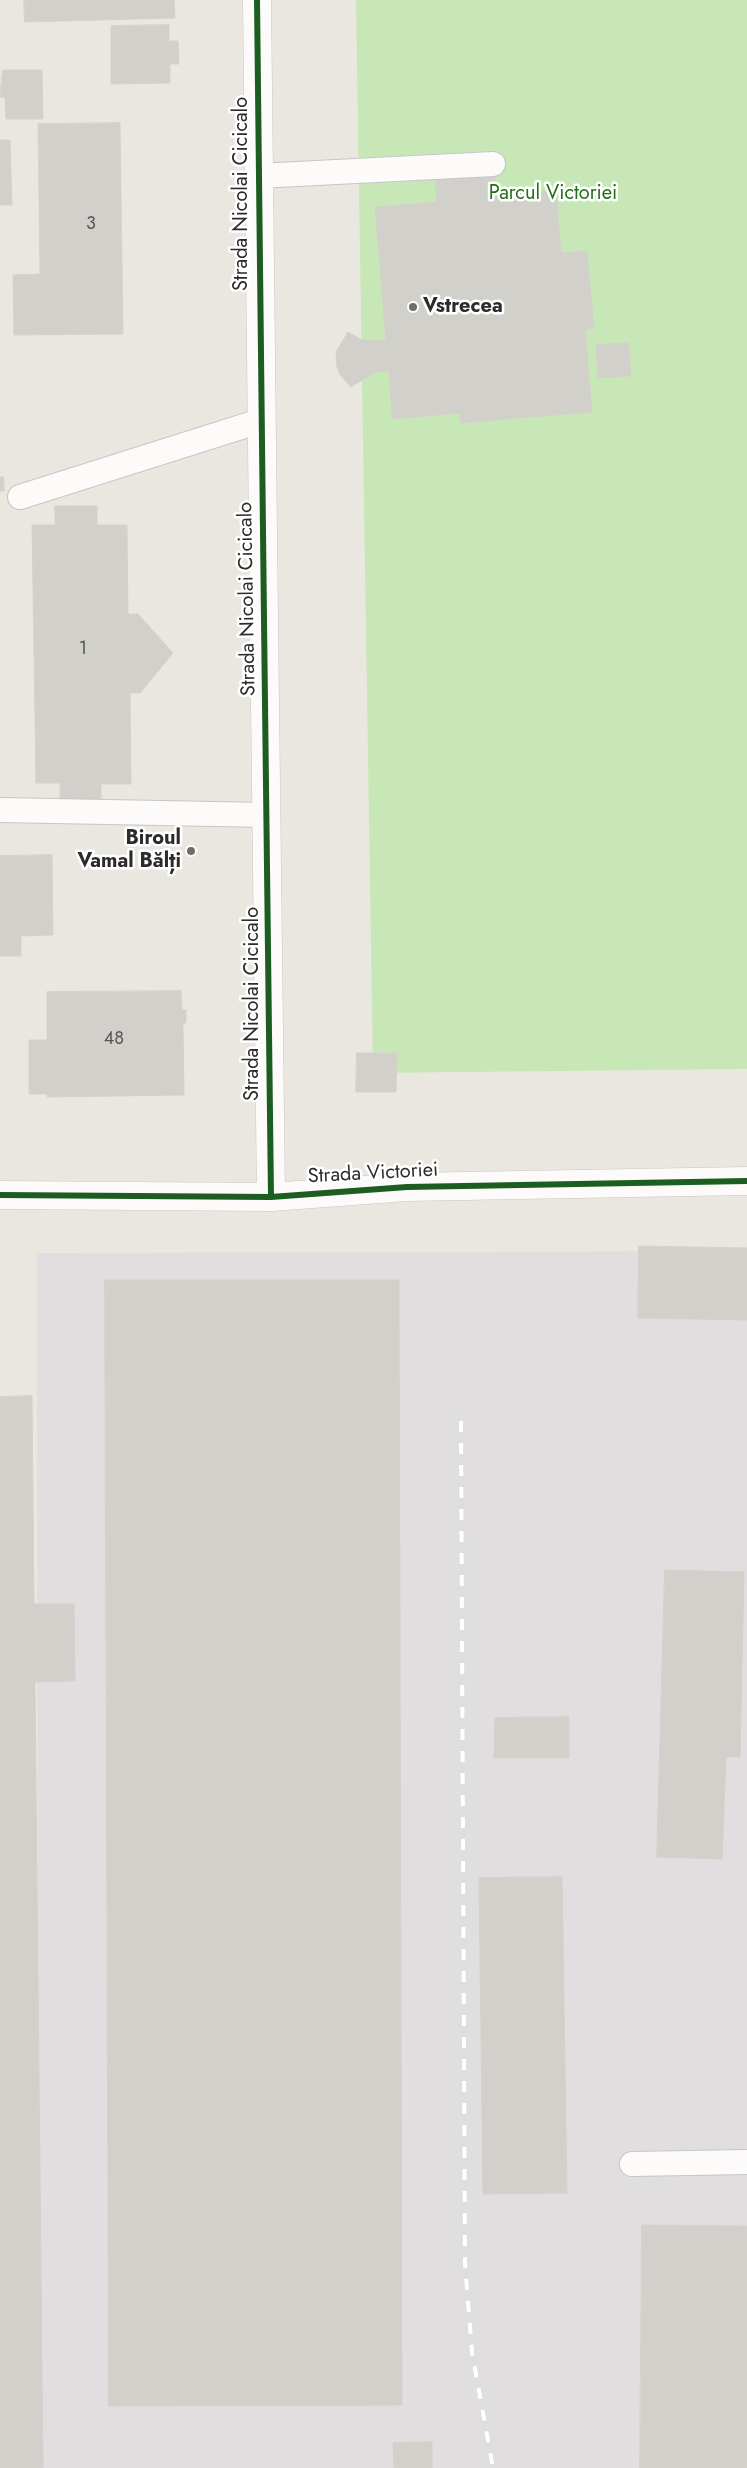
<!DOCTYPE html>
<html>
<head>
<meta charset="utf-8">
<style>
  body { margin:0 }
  canvas { display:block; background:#eae7e0 }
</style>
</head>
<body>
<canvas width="747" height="2468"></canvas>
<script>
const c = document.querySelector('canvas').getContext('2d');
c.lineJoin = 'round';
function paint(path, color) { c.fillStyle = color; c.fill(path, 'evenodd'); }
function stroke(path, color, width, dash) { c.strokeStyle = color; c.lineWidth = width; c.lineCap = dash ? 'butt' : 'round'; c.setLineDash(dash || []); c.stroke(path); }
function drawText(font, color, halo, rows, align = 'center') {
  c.font = font + ' Jost,sans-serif'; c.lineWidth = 5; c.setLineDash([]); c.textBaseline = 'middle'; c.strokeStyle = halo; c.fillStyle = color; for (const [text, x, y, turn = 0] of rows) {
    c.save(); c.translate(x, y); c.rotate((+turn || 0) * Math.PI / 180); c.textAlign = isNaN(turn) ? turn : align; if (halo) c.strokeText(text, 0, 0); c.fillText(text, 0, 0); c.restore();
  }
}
paint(new Path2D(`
  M 747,1251 L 747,2468 L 38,2468 L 37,1253 Z`), '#e0dedf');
paint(new Path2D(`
  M 356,0 L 747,0 L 747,1069 L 373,1073 Z`), '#c7e8b6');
const building = new Path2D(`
  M 24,0 L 174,0 L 175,18 L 25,22 Z
  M 169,25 L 169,41 L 178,41 L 179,64 L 170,64 L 170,83 L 111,84 L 111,26 Z
  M 3,70 L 42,70 L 43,119 L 6,119 L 5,97 L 0,97 Z
  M 120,123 L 123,334 L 14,335 L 13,275 L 40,274 L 38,124 Z
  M 0,140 L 10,140 L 12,205 L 0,205 Z
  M 495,174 L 497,195 L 556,190 L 561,253 L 587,251 L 594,328 L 585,329 L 592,412 L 460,423 L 460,413 L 392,419 L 389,371 L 376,372 L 351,387 L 341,376 L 337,367 L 336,352 L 348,332 L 362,340 L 386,341 L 375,207 L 437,202 L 435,179 Z
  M 629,343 L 631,376 L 598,378 L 596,345 Z
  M 0,477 L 4,477 L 4,491 L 0,491 Z
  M 55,506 L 97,506 L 97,525 L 127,525 L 128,614 L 138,614 L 173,653 L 140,693 L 130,693 L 131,784 L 101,784 L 101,803 L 60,803 L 60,783 L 36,783 L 32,525 L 55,525 Z
  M 52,855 L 53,935 L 21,936 L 21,956 L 0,956 L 0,856 Z
  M 181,991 L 182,1010 L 186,1010 L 186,1023 L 183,1023 L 184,1095 L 47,1097 L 47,1094 L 29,1094 L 29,1040 L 47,1040 L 47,992 Z
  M 357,1053 L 397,1053 L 396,1092 L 356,1092 Z
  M 639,1246 L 747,1248 L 747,1320 L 638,1318 Z
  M 105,1280 L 399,1280 L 402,2405 L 109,2406 Z
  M 32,1396 L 34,1604 L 74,1604 L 75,1681 L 35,1682 L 43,2468 L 0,2468 L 0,1397 Z
  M 665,1570 L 744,1572 L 740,1757 L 726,1757 L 722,1859 L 657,1857 Z
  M 569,1717 L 569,1758 L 494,1758 L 495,1718 Z
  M 562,1877 L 567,2193 L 483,2194 L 479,1878 Z
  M 642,2225 L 747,2226 L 747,2468 L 640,2468 Z
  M 432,2442 L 432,2468 L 394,2468 L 393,2443 Z`);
paint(building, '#d2d0cb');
stroke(building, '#d5d2cc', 1);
const service = new Path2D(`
  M 258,176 L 493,164
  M 20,497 L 260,421
  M 0,810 L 268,815
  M 632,2164 L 747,2162`);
const minor = new Path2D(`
  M 257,0 C 259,399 268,798 271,1197`);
const tertiary = new Path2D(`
  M 0,1195 L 271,1197 L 407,1187 L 747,1181`);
stroke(service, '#c7c6c6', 26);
stroke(minor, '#c7c6c6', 29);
stroke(tertiary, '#c7c6c6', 29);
stroke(service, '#fcfbfa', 24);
stroke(minor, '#fcfbfa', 28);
stroke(tertiary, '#fcfbfa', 28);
const rail = new Path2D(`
  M 461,1421 L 465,2264 L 472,2352 L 493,2468`);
stroke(rail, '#dddedf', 5.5);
stroke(rail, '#fff', 4, [11]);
stroke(new Path2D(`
  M 257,0 C 259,399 268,798 271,1197
  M 0,1195 L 271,1197 L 407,1187 L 747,1181`), '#1b5e20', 6);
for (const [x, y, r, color] of [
  [413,307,5,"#6e6d6a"],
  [191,851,5,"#6e6d6a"]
]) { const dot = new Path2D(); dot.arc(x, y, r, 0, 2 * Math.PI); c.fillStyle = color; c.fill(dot); stroke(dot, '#fff', 2); }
drawText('18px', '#565554', null, [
  ["3",91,225],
  ["1",83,650],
  ["48",114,1040]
]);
drawText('20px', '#2b2b2b', '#fff', [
  ["Strada Nicolai Cicicalo",242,194,-90],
  ["Strada Nicolai Cicicalo",248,599,-91],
  ["Strada Nicolai Cicicalo",253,1004,-90],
  ["Strada Victoriei",373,1174,-3]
]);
drawText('20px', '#217014', '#fff', [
  ["Parcul Victoriei",553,194]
]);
drawText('bold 20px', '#2b2b2b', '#fff', [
  ["Vstrecea",423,307],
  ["Biroul",181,839,"right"],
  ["Vamal Bălți",181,862,"right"]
], 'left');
</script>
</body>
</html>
